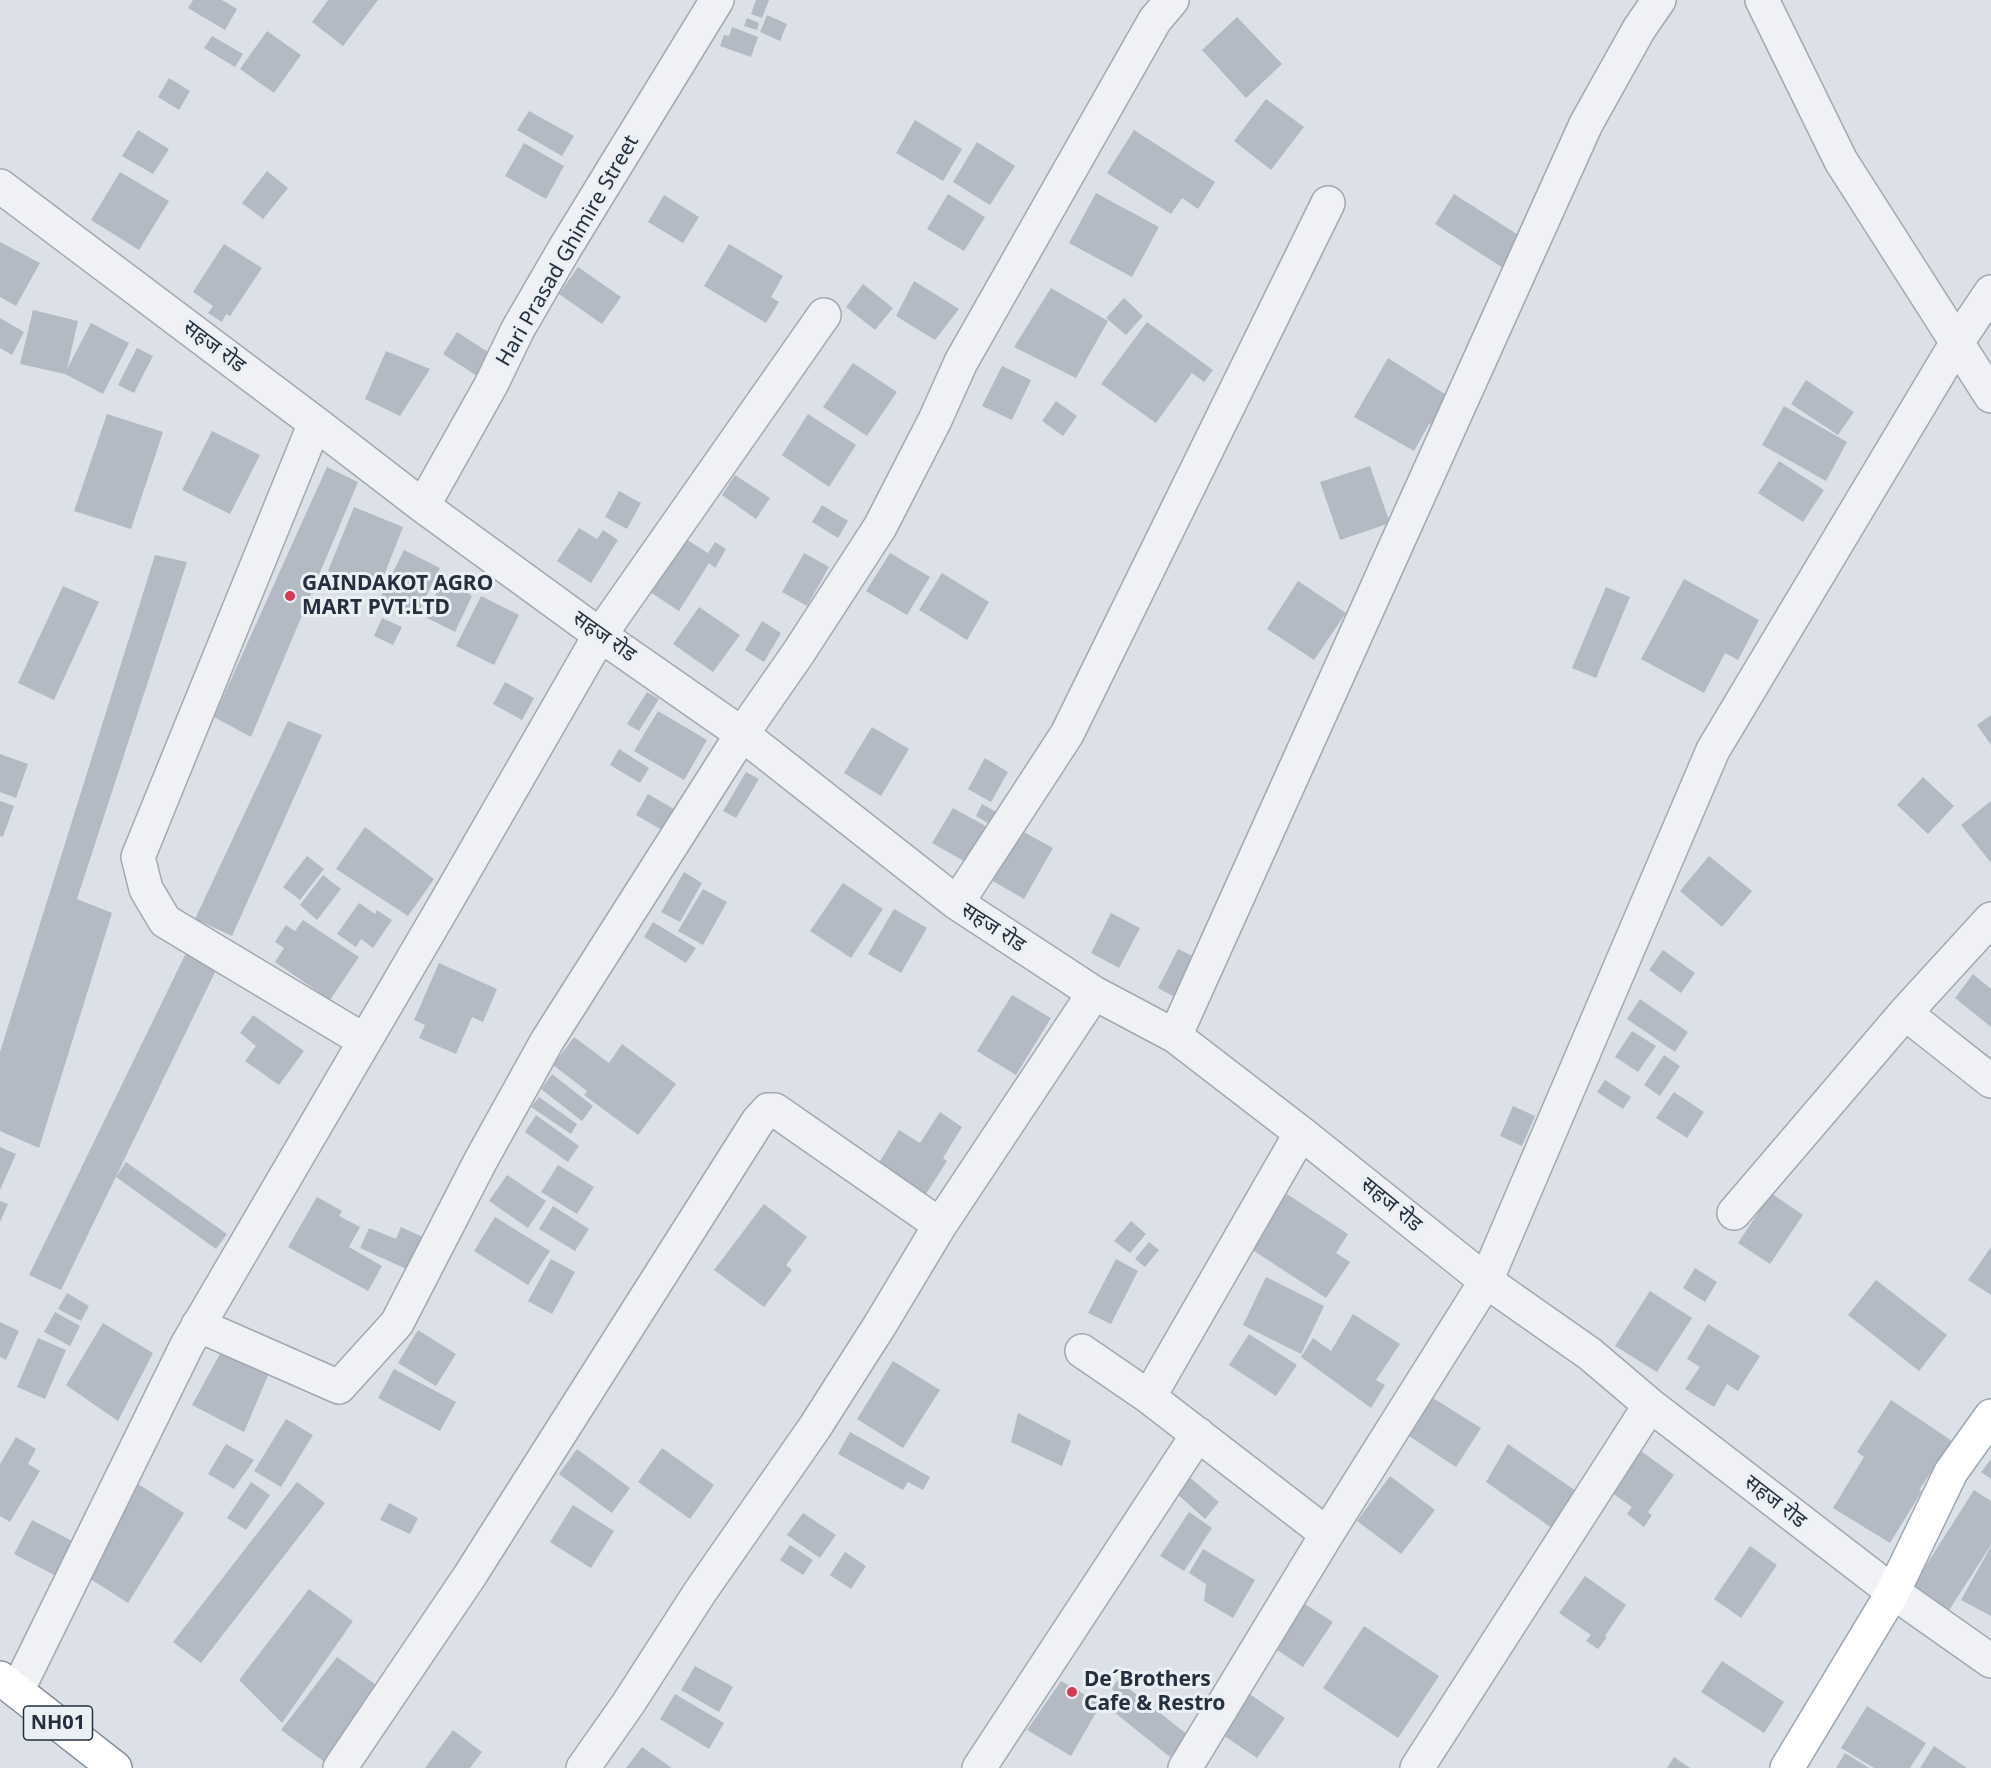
<!DOCTYPE html>
<html>
<head>
<meta charset="utf-8">
<style>
  body { margin:0 }
  canvas { display:block; background:#dce1e7 }
</style>
</head>
<body>
<canvas width="1991" height="1768"></canvas>
<script>
const c = document.querySelector('canvas').getContext('2d');
c.lineJoin = 'round';
function paint(path, color) { c.fillStyle = color; c.fill(path, 'evenodd'); }
function stroke(path, color, width, dash) { c.strokeStyle = color; c.lineWidth = width; c.lineCap = dash ? 'butt' : 'round'; c.setLineDash(dash || []); c.stroke(path); }
function drawText(font, color, halo, rows, align = 'center') {
  c.font = font + ' "Noto Sans","Noto Sans Devanagari",sans-serif'; c.lineWidth = 6; c.setLineDash([]); c.textBaseline = 'middle'; c.strokeStyle = halo; c.fillStyle = color; for (const [text, x, y, turn = 0] of rows) {
    c.save(); c.translate(x, y); c.rotate((+turn || 0) * Math.PI / 180); c.textAlign = isNaN(turn) ? turn : align; if (halo) c.strokeText(text, 0, 0); c.fillText(text, 0, 0); c.restore();
  }
}
paint(new Path2D(`
  M 193,0 L 222,0 L 237,9 L 225,30 L 188,8 Z
  M 328,0 L 378,0 L 343,46 L 312,22 Z
  M 756,0 L 769,0 L 762,18 L 751,14 Z
  M 767,15 L 787,24 L 780,41 L 760,32 Z
  M 1237,17 L 1282,64 L 1246,98 L 1202,50 Z
  M 747,18 L 759,23 L 757,30 L 744,26 Z
  M 732,27 L 758,37 L 751,57 L 720,46 L 724,35 L 729,36 Z
  M 267,31 L 301,55 L 274,93 L 240,69 Z
  M 212,36 L 243,54 L 235,67 L 204,48 Z
  M 169,78 L 190,91 L 179,110 L 158,97 Z
  M 1266,99 L 1304,127 L 1271,170 L 1234,141 Z
  M 529,111 L 574,136 L 562,156 L 517,130 Z
  M 915,120 L 962,149 L 943,181 L 896,153 Z
  M 138,130 L 169,149 L 153,174 L 122,156 Z
  M 1134,130 L 1215,182 L 1198,209 L 1182,198 L 1171,214 L 1107,173 Z
  M 977,142 L 1015,166 L 990,205 L 953,182 Z
  M 524,143 L 564,166 L 546,199 L 505,176 Z
  M 267,171 L 288,188 L 263,219 L 242,203 Z
  M 120,172 L 169,201 L 139,250 L 91,220 Z
  M 1096,193 L 1159,227 L 1132,277 L 1069,243 Z
  M 948,194 L 985,217 L 964,251 L 927,229 Z
  M 1454,194 L 1523,238 L 1503,268 L 1435,224 Z
  M 664,195 L 699,217 L 683,243 L 648,222 Z
  M 0,242 L 40,263 L 16,306 L 0,297 Z
  M 224,244 L 262,268 L 230,316 L 226,314 L 222,322 L 208,313 L 213,306 L 193,292 Z
  M 729,244 L 783,276 L 771,297 L 779,302 L 766,323 L 704,286 Z
  M 578,267 L 621,297 L 602,324 L 559,294 Z
  M 914,281 L 959,309 L 935,340 L 896,316 Z
  M 863,284 L 893,308 L 875,330 L 846,307 Z
  M 1051,288 L 1108,321 L 1076,378 L 1014,347 Z
  M 1124,298 L 1143,316 L 1126,335 L 1106,318 Z
  M 33,310 L 78,321 L 67,369 L 91,323 L 129,343 L 103,394 L 65,374 L 20,364 Z
  M 0,318 L 24,332 L 12,355 L 0,348 Z
  M 1147,322 L 1213,370 L 1204,382 L 1192,373 L 1156,423 L 1101,384 Z
  M 457,332 L 491,354 L 477,376 L 443,354 Z
  M 137,348 L 153,356 L 134,393 L 118,385 Z
  M 386,351 L 430,369 L 400,416 L 365,399 Z
  M 1388,358 L 1456,401 L 1444,429 L 1429,424 L 1414,451 L 1354,417 Z
  M 853,363 L 897,392 L 867,436 L 823,407 Z
  M 1002,366 L 1031,380 L 1012,420 L 982,406 Z
  M 1806,380 L 1854,412 L 1838,435 L 1791,404 Z
  M 1056,401 L 1077,416 L 1063,436 L 1042,421 Z
  M 1784,406 L 1847,442 L 1826,481 L 1762,445 Z
  M 107,414 L 163,432 L 131,529 L 74,511 Z
  M 808,414 L 856,445 L 829,487 L 782,455 Z
  M 212,431 L 260,455 L 230,514 L 182,490 Z
  M 1779,461 L 1824,490 L 1803,522 L 1758,493 Z
  M 1370,466 L 1390,523 L 1340,540 L 1320,482 Z
  M 327,467 L 358,482 L 251,737 L 214,717 Z
  M 735,475 L 770,498 L 756,519 L 722,495 Z
  M 619,491 L 641,503 L 627,529 L 605,517 Z
  M 822,505 L 848,521 L 838,538 L 812,522 Z
  M 354,507 L 403,527 L 378,591 L 328,571 Z
  M 579,528 L 597,539 L 603,530 L 618,540 L 591,583 L 557,561 Z
  M 684,538 L 708,553 L 715,542 L 726,549 L 715,568 L 709,563 L 679,611 L 650,592 Z
  M 404,550 L 440,568 L 416,617 L 380,598 Z
  M 804,553 L 829,567 L 807,606 L 782,592 Z
  M 890,553 L 930,577 L 907,615 L 866,591 Z
  M 155,555 L 187,562 L 77,899 L 112,913 L 39,1148 L 0,1131 L 0,1052 Z
  M 942,573 L 989,602 L 967,640 L 919,610 Z
  M 443,575 L 472,596 L 455,632 L 427,618 Z
  M 1684,579 L 1759,620 L 1738,660 L 1725,653 L 1704,693 L 1641,659 Z
  M 1298,581 L 1346,613 L 1314,660 L 1267,629 Z
  M 63,586 L 99,602 L 54,700 L 18,683 Z
  M 1606,587 L 1630,597 L 1596,678 L 1572,668 Z
  M 481,596 L 519,615 L 494,665 L 456,646 Z
  M 699,607 L 740,635 L 713,672 L 673,644 Z
  M 382,618 L 402,627 L 393,645 L 374,636 Z
  M 762,621 L 781,633 L 764,662 L 745,650 Z
  M 505,682 L 534,698 L 522,720 L 493,704 Z
  M 647,692 L 659,699 L 639,731 L 627,724 Z
  M 658,711 L 707,740 L 684,780 L 634,751 Z
  M 1991,715 L 1991,745 L 1977,725 Z
  M 288,721 L 322,735 L 232,936 L 195,919 Z
  M 872,727 L 909,749 L 881,796 L 844,773 Z
  M 619,749 L 649,768 L 640,783 L 610,765 Z
  M 0,754 L 28,764 L 16,798 L 0,792 Z
  M 985,758 L 1008,772 L 991,802 L 968,789 Z
  M 746,772 L 759,779 L 736,818 L 723,811 Z
  M 1923,777 L 1954,806 L 1928,834 L 1897,805 Z
  M 648,794 L 674,809 L 662,830 L 636,815 Z
  M 0,801 L 14,806 L 3,837 L 0,836 Z
  M 1991,801 L 1991,863 L 1961,825 Z
  M 982,804 L 1000,814 L 993,826 L 976,816 Z
  M 953,808 L 991,829 L 971,865 L 932,843 Z
  M 365,827 L 434,879 L 408,916 L 336,869 Z
  M 1020,830 L 1053,848 L 1024,899 L 991,880 Z
  M 307,856 L 324,869 L 300,900 L 283,887 Z
  M 1709,856 L 1752,891 L 1722,927 L 1680,891 Z
  M 684,872 L 702,883 L 680,922 L 661,912 Z
  M 323,875 L 341,889 L 317,920 L 300,905 Z
  M 843,883 L 883,909 L 851,958 L 810,931 Z
  M 703,889 L 727,902 L 703,945 L 678,931 Z
  M 359,903 L 375,914 L 377,910 L 392,920 L 373,948 L 361,939 L 356,947 L 337,934 Z
  M 894,909 L 927,928 L 901,973 L 868,954 Z
  M 1111,913 L 1140,928 L 1119,968 L 1091,953 Z
  M 303,920 L 359,957 L 330,1000 L 275,962 L 284,948 L 275,942 L 286,925 L 295,931 Z
  M 653,922 L 696,948 L 686,963 L 644,937 Z
  M 1178,949 L 1201,960 L 1180,1000 L 1158,988 Z
  M 1663,950 L 1695,973 L 1681,993 L 1649,970 Z
  M 187,951 L 218,966 L 61,1290 L 29,1275 Z
  M 439,963 L 497,989 L 483,1022 L 472,1017 L 456,1054 L 419,1038 L 425,1025 L 414,1020 Z
  M 1973,974 L 1991,989 L 1991,1027 L 1955,998 Z
  M 1012,995 L 1051,1018 L 1016,1075 L 977,1051 Z
  M 1640,999 L 1688,1032 L 1675,1052 L 1627,1019 Z
  M 253,1015 L 304,1051 L 279,1085 L 245,1061 L 256,1046 L 240,1033 Z
  M 1632,1031 L 1656,1046 L 1638,1072 L 1615,1057 Z
  M 574,1037 L 609,1063 L 622,1044 L 676,1084 L 638,1135 L 584,1095 L 587,1091 L 553,1065 Z
  M 1664,1055 L 1680,1066 L 1660,1096 L 1644,1085 Z
  M 552,1074 L 593,1106 L 582,1121 L 541,1089 Z
  M 1605,1080 L 1631,1097 L 1623,1109 L 1597,1092 Z
  M 1674,1092 L 1704,1112 L 1687,1138 L 1656,1118 Z
  M 539,1097 L 577,1124 L 571,1134 L 531,1107 Z
  M 1513,1106 L 1535,1116 L 1522,1146 L 1500,1136 Z
  M 940,1112 L 962,1127 L 943,1158 L 947,1161 L 924,1197 L 877,1166 L 899,1130 L 920,1143 Z
  M 536,1115 L 579,1146 L 568,1162 L 525,1132 Z
  M 0,1147 L 16,1154 L 0,1190 Z
  M 126,1162 L 227,1234 L 216,1249 L 116,1177 Z
  M 558,1165 L 594,1187 L 577,1214 L 541,1192 Z
  M 507,1175 L 546,1201 L 528,1228 L 489,1201 Z
  M 1771,1193 L 1803,1215 L 1770,1264 L 1738,1243 Z
  M 1287,1194 L 1348,1234 L 1336,1253 L 1350,1262 L 1326,1298 L 1251,1249 Z
  M 317,1197 L 342,1211 L 339,1216 L 360,1227 L 349,1247 L 382,1266 L 368,1291 L 288,1247 Z
  M 0,1201 L 8,1204 L 0,1222 Z
  M 764,1204 L 807,1237 L 786,1265 L 792,1270 L 764,1307 L 714,1270 Z
  M 553,1206 L 589,1229 L 575,1251 L 539,1229 Z
  M 495,1217 L 550,1251 L 528,1285 L 474,1251 Z
  M 1131,1221 L 1146,1234 L 1130,1253 L 1114,1241 Z
  M 401,1227 L 425,1238 L 411,1271 L 360,1248 L 369,1228 L 396,1239 Z
  M 1149,1242 L 1159,1250 L 1145,1267 L 1135,1259 Z
  M 1991,1247 L 1991,1295 L 1968,1280 Z
  M 551,1259 L 575,1272 L 552,1314 L 528,1301 Z
  M 1116,1259 L 1138,1271 L 1111,1324 L 1088,1313 Z
  M 1695,1268 L 1717,1282 L 1705,1302 L 1683,1288 Z
  M 1266,1277 L 1324,1306 L 1301,1354 L 1243,1325 Z
  M 1876,1280 L 1947,1335 L 1919,1371 L 1848,1315 Z
  M 1650,1291 L 1692,1318 L 1657,1372 L 1615,1346 Z
  M 67,1293 L 89,1306 L 81,1321 L 58,1309 Z
  M 55,1312 L 80,1326 L 70,1346 L 44,1332 Z
  M 1353,1314 L 1400,1344 L 1376,1380 L 1385,1385 L 1371,1408 L 1301,1357 L 1313,1338 L 1331,1351 Z
  M 0,1322 L 19,1331 L 6,1360 L 0,1357 Z
  M 103,1323 L 153,1353 L 118,1421 L 66,1385 Z
  M 1708,1324 L 1760,1356 L 1738,1391 L 1727,1384 L 1714,1407 L 1685,1389 L 1700,1367 L 1687,1359 Z
  M 418,1330 L 456,1354 L 436,1386 L 398,1363 Z
  M 1249,1334 L 1297,1365 L 1276,1396 L 1229,1365 Z
  M 38,1338 L 66,1350 L 45,1399 L 17,1387 Z
  M 221,1352 L 269,1373 L 244,1432 L 192,1405 Z
  M 893,1361 L 940,1390 L 903,1448 L 857,1419 Z
  M 394,1369 L 456,1402 L 440,1431 L 378,1398 Z
  M 1433,1398 L 1481,1428 L 1456,1467 L 1409,1436 Z
  M 1891,1400 L 1952,1441 L 1919,1490 L 1922,1491 L 1890,1543 L 1833,1508 L 1864,1457 L 1857,1452 Z
  M 1018,1413 L 1071,1441 L 1062,1466 L 1011,1442 Z
  M 286,1419 L 313,1435 L 281,1487 L 254,1471 Z
  M 850,1432 L 930,1477 L 923,1490 L 908,1482 L 903,1490 L 838,1454 Z
  M 16,1437 L 36,1449 L 28,1464 L 40,1471 L 10,1522 L 0,1516 L 0,1464 Z
  M 226,1444 L 254,1460 L 234,1489 L 208,1474 Z
  M 1508,1444 L 1576,1491 L 1552,1528 L 1486,1482 Z
  M 662,1448 L 714,1485 L 690,1519 L 638,1482 Z
  M 577,1449 L 630,1488 L 612,1513 L 559,1474 Z
  M 1641,1451 L 1674,1475 L 1648,1512 L 1652,1515 L 1644,1527 L 1627,1514 L 1632,1507 L 1612,1493 Z
  M 1991,1459 L 1991,1479 L 1981,1472 Z
  M 1188,1476 L 1219,1502 L 1205,1519 L 1175,1492 Z
  M 1390,1476 L 1435,1510 L 1401,1554 L 1357,1521 Z
  M 251,1482 L 270,1495 L 246,1530 L 227,1518 Z
  M 297,1482 L 325,1503 L 201,1663 L 173,1642 Z
  M 138,1484 L 184,1513 L 128,1603 L 81,1573 Z
  M 1974,1490 L 1991,1501 L 1991,1545 L 1946,1615 L 1909,1592 Z
  M 389,1503 L 418,1518 L 410,1534 L 380,1520 Z
  M 573,1505 L 614,1531 L 591,1568 L 550,1542 Z
  M 1189,1512 L 1212,1528 L 1184,1571 L 1160,1556 Z
  M 803,1513 L 836,1535 L 820,1558 L 787,1535 Z
  M 32,1520 L 76,1543 L 58,1577 L 14,1554 Z
  M 790,1545 L 813,1560 L 803,1575 L 780,1560 Z
  M 1750,1546 L 1777,1565 L 1741,1618 L 1714,1599 Z
  M 1991,1546 L 1991,1616 L 1961,1600 Z
  M 1203,1549 L 1255,1580 L 1233,1618 L 1204,1601 L 1206,1584 L 1189,1573 Z
  M 845,1552 L 866,1566 L 851,1589 L 830,1575 Z
  M 1585,1576 L 1626,1605 L 1605,1636 L 1607,1637 L 1598,1649 L 1586,1641 L 1591,1635 L 1559,1613 Z
  M 309,1589 L 353,1621 L 282,1723 L 239,1680 Z
  M 1297,1599 L 1333,1622 L 1303,1667 L 1268,1644 Z
  M 1364,1626 L 1439,1676 L 1398,1738 L 1323,1688 Z
  M 337,1657 L 375,1684 L 326,1763 L 281,1730 Z
  M 1722,1661 L 1784,1702 L 1764,1733 L 1701,1692 Z
  M 695,1666 L 733,1687 L 719,1712 L 681,1690 Z
  M 1118,1680 L 1188,1735 L 1170,1757 L 1104,1704 L 1114,1692 L 1112,1688 Z
  M 1061,1681 L 1101,1704 L 1071,1756 L 1027,1730 Z
  M 1248,1693 L 1285,1718 L 1257,1758 L 1220,1733 Z
  M 675,1694 L 724,1723 L 709,1749 L 660,1719 Z
  M 1867,1706 L 1926,1743 L 1910,1768 L 1874,1768 L 1841,1748 Z
  M 453,1730 L 482,1752 L 470,1768 L 425,1768 Z
  M 1934,1746 L 1967,1768 L 1920,1768 Z
  M 642,1747 L 672,1768 L 626,1768 Z
  M 1845,1753 L 1869,1768 L 1836,1768 Z
  M 1674,1757 L 1690,1768 L 1667,1768 Z`), '#b3bac4');
const minor = new Path2D(`
  M 1762,0 L 1841,161 L 1991,396
  M 0,186 L 315,423 L 423,506 L 600,635 L 742,734 L 957,903 L 1094,993 L 1175,1036 L 1301,1133 L 1486,1281 L 1590,1354 L 1650,1405 L 1893,1592 L 1991,1661
  M 315,423 L 138,857 L 146,889 L 165,921 L 365,1041
  M 423,506 L 491,385 L 518,329 L 565,248 L 717,0
  M 957,903 L 1067,734 L 1328,203
  M 1905,1013 L 1991,1081
  M 1175,1036 L 1586,124 L 1639,29 L 1659,0
  M 1734,1213 L 1905,1013 L 1991,919
  M 198,1325 L 339,1387 L 397,1323 L 481,1160 L 547,1041 L 742,734 L 799,652 L 880,527 L 935,420 L 961,362 L 1155,20 L 1172,0
  M 1082,1351 L 1149,1397 L 1327,1534
  M 1149,1397 L 1301,1133
  M 17,1691 L 187,1345 L 445,904 L 600,635 L 824,315
  M 340,1768 L 469,1577 L 758,1121 L 768,1110 L 775,1110 L 940,1225
  M 583,1768 L 628,1704 L 700,1592 L 815,1427 L 880,1325 L 940,1225 L 1094,993
  M 979,1768 L 1198,1434
  M 1185,1768 L 1327,1534 L 1486,1281 L 1713,750 L 1956,344 L 1991,292
  M 1417,1768 L 1650,1405`);
const major = new Path2D(`
  M 1787,1768 L 1893,1592 L 1951,1472 L 1991,1416`);
const highway = new Path2D(`
  M 0,1678 L 115,1768`);
stroke(minor, '#a1a8b1', 36);
stroke(major, '#9ba5b4', 36);
stroke(highway, '#838e9f', 36);
stroke(minor, '#eff1f5', 33);
stroke(major, '#fff', 33);
stroke(highway, '#fff', 33);
for (const [x, y, r, color] of [
  [290,596,6,"#d63852"],
  [1072,1692,6,"#d63852"]
]) { const dot = new Path2D(); dot.arc(x, y, r, 0, 2 * Math.PI); c.fillStyle = color; c.fill(dot); stroke(dot, '#ebf0f5', 2); }
for (const [x, y, w] of [
  [58,1723,69]
]) { const box = new Path2D(); box.roundRect(x - w / 2, y - 17, w, 34, 4.5); c.fillStyle = '#ebf0f5'; c.fill(box); stroke(box, '#252f3e', 1.5); }
drawText('bold 20px', '#252f3e', null, [
  ["NH01",58,1723]
]);
drawText('21px', '#252f3e', '#ebf0f5', [
  ["Hari Prasad Ghimire Street",568,251,-60],
  ["सहज रोड",214,347,37],
  ["सहज रोड",604,637,35],
  ["सहज रोड",993,928,33],
  ["सहज रोड",1391,1205,39],
  ["सहज रोड",1775,1502,38]
]);
drawText('bold 21px', '#252f3e', '#ebf0f5', [
  ["GAINDAKOT AGRO",302,584],
  ["MART PVT.LTD",302,608],
  ["De´Brothers",1084,1680],
  ["Cafe & Restro",1084,1704]
], 'left');
</script>
</body>
</html>
